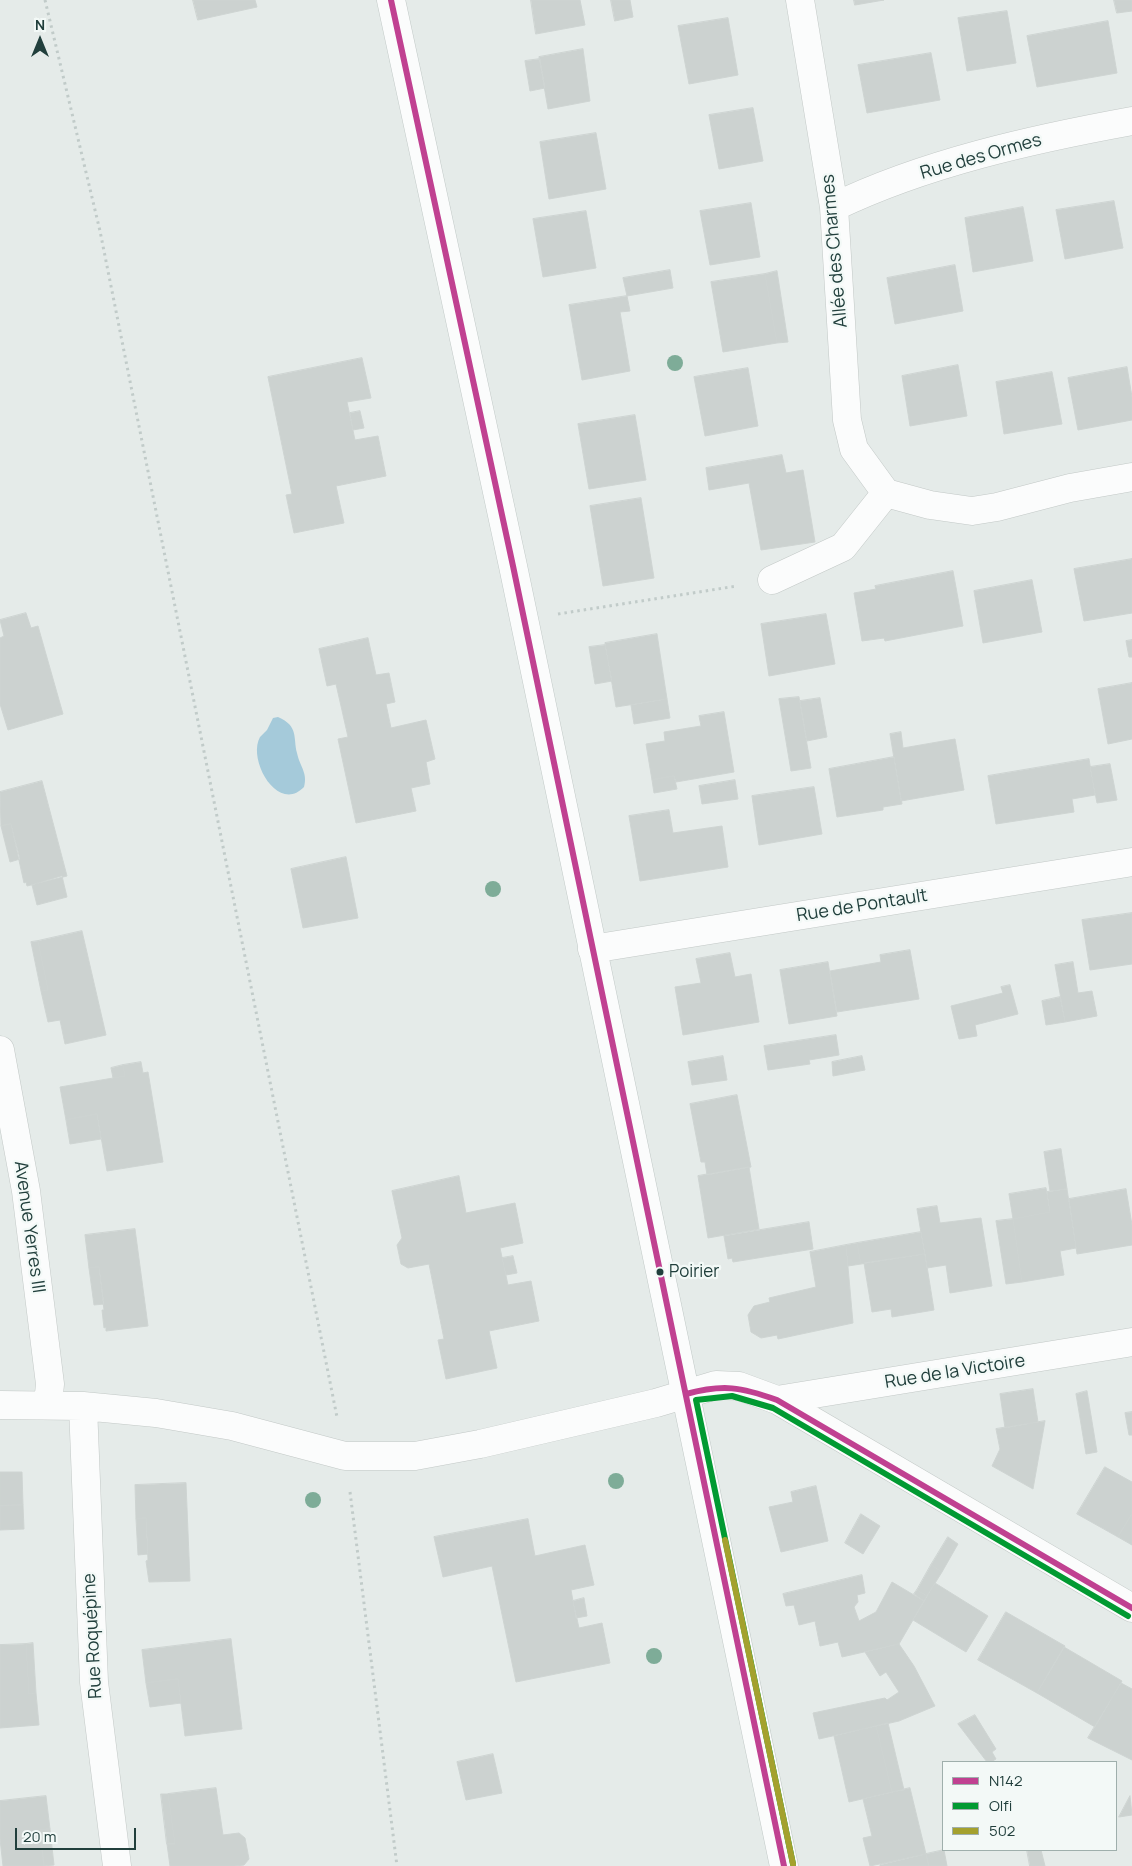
<!DOCTYPE html>
<html>
<head>
<meta charset="utf-8">
<style>
  body { margin:0 }
  #map { position:relative; width:1132px; height:1866px; overflow:hidden; background:#e5ebe9; font-family:Manrope,sans-serif }
  canvas { display:block }
  .legend { position:absolute; left:942px; top:1761px; width:175px; height:90px; box-sizing:border-box; background:#f3f9f7; border:1px solid #9fafac; margin:0; padding:6px 9px; list-style:none; font-size:15px; color:#213f3c }
  .legend li { display:flex; align-items:center; gap:10px; height:25px }
  .legend b { width:25px; border:1px solid #9fafac }
  .north { position:absolute; left:15px; top:15px; width:50px; height:50px; -webkit-text-stroke:4px #f3f9f7; paint-order:stroke; rotate:0deg; font-size:14px; font-weight:700; line-height:20px; text-align:center; color:#213f3c }
  .north::after { content:''; display:block; margin:auto; width:18px; height:22px; background:#213f3c; clip-path:polygon(50% 0,100% 100%,50% 72%,0 100%) }
  .scale { position:absolute; left:15px; top:1828px; width:121px; height:22px; box-sizing:border-box; border:2px solid #213f3c; border-top:0; padding-left:6px; font-size:15px; line-height:18px; white-space:nowrap; color:#213f3c; -webkit-text-stroke:4px #f3f9f7; paint-order:stroke }
</style>
</head>
<body>
<div id="map">
<canvas width="1132" height="1866"></canvas>
<ul class="legend">
<li><b style="height:6px;background:#c04191"></b>N142</li>
<li><b style="height:6px;background:#019a32"></b>Olfi</li>
<li><b style="height:6px;background:#a4a12e"></b>502</li>
</ul>
<div class="north">N</div>
<div class="scale">20 m</div>
</div>
<script>
const c = document.querySelector('canvas').getContext('2d');
c.lineJoin = 'round';
function paint(path, color) { c.fillStyle = color; c.fill(path, 'evenodd'); }
function stroke(path, color, width, dash) { c.strokeStyle = color; c.lineWidth = width; c.lineCap = dash ? 'butt' : 'round'; c.setLineDash(dash || []); c.stroke(path); }
function drawText(font, color, halo, rows, align = 'center') {
  c.font = font + ' Manrope,sans-serif'; c.lineWidth = 4.5; c.setLineDash([]); c.textBaseline = 'middle'; c.strokeStyle = halo; c.fillStyle = color; for (const [text, x, y, turn = 0] of rows) {
    c.save(); c.translate(x, y); c.rotate((+turn || 0) * Math.PI / 180); c.textAlign = isNaN(turn) ? turn : align; if (halo) c.strokeText(text, 0, 0); c.fillText(text, 0, 0); c.restore();
  }
}
paint(new Path2D(`
  M 278,717 C 299,726 293,738 297,753 C 300,767 308,773 304,787 C 278,814 247,760 260,737 L 267,730 L 273,718 Z`), '#a5cada');
const building = new Path2D(`
  M 193,0 L 255,0 L 257,7 L 198,20 Z
  M 531,0 L 580,0 L 585,25 L 536,34 Z
  M 611,0 L 630,0 L 633,17 L 615,21 Z
  M 854,0 L 884,0 L 855,5 Z
  M 1114,0 L 1132,0 L 1132,11 L 1117,13 Z
  M 1007,11 L 1016,63 L 967,71 L 958,18 Z
  M 728,18 L 738,75 L 689,84 L 678,26 Z
  M 1108,21 L 1117,73 L 1037,87 L 1027,36 Z
  M 583,49 L 590,101 L 548,109 L 539,57 Z
  M 931,53 L 940,100 L 867,113 L 858,65 Z
  M 540,59 L 545,88 L 530,91 L 525,61 Z
  M 753,108 L 763,161 L 719,169 L 709,115 Z
  M 596,133 L 606,189 L 549,199 L 540,142 Z
  M 1114,201 L 1123,248 L 1065,259 L 1056,210 Z
  M 751,203 L 760,257 L 710,265 L 700,211 Z
  M 1023,207 L 1033,261 L 973,272 L 965,218 Z
  M 586,211 L 596,268 L 543,277 L 533,219 Z
  M 955,265 L 963,311 L 895,324 L 887,278 Z
  M 670,270 L 673,288 L 627,296 L 623,278 Z
  M 777,271 L 788,342 L 777,343 L 765,274 Z
  M 765,274 L 777,343 L 723,352 L 711,282 Z
  M 627,296 L 630,311 L 620,312 L 630,371 L 582,380 L 569,305 Z
  M 362,358 L 371,398 L 347,402 L 355,440 L 378,436 L 386,476 L 336,486 L 344,523 L 294,533 L 286,495 L 292,494 L 268,377 Z
  M 958,365 L 967,416 L 910,426 L 902,376 Z
  M 1127,367 L 1132,397 L 1132,420 L 1078,430 L 1068,378 Z
  M 748,368 L 758,426 L 705,436 L 694,377 Z
  M 1052,372 L 1062,424 L 1004,434 L 996,382 Z
  M 360,411 L 364,428 L 353,430 L 350,413 Z
  M 635,415 L 646,480 L 589,489 L 578,424 Z
  M 782,455 L 786,473 L 803,470 L 815,542 L 761,550 L 749,483 L 709,490 L 706,468 Z
  M 641,498 L 654,578 L 603,586 L 590,506 Z
  M 1132,559 L 1132,613 L 1084,621 L 1074,569 Z
  M 953,571 L 963,626 L 885,641 L 884,638 L 862,641 L 854,593 L 876,589 L 875,586 Z
  M 1032,580 L 1042,632 L 983,643 L 974,591 Z
  M 26,613 L 31,628 L 38,626 L 63,714 L 8,730 L 0,704 L 0,638 L 4,636 L 0,620 Z
  M 826,614 L 835,664 L 769,676 L 761,624 Z
  M 657,634 L 667,699 L 616,707 L 605,643 Z
  M 368,638 L 376,675 L 389,673 L 395,702 L 386,704 L 391,728 L 426,720 L 435,759 L 426,762 L 430,784 L 411,788 L 416,811 L 356,823 L 338,739 L 348,737 L 336,684 L 327,686 L 319,649 Z
  M 1132,640 L 1132,657 L 1129,657 L 1126,641 Z
  M 605,645 L 612,681 L 595,684 L 589,647 Z
  M 1132,683 L 1132,739 L 1108,744 L 1098,689 Z
  M 799,697 L 811,768 L 791,771 L 779,699 Z
  M 820,698 L 827,737 L 807,741 L 800,701 Z
  M 667,699 L 670,718 L 634,724 L 631,705 Z
  M 724,712 L 734,772 L 676,782 L 674,776 L 652,780 L 646,744 L 665,741 L 664,732 L 701,726 L 699,716 Z
  M 901,732 L 903,748 L 955,739 L 964,790 L 901,801 L 890,734 Z
  M 894,757 L 902,804 L 883,807 L 883,810 L 837,817 L 829,769 Z
  M 1089,759 L 1095,795 L 1072,799 L 1074,812 L 996,824 L 988,776 Z
  M 1110,764 L 1117,800 L 1097,803 L 1090,767 Z
  M 674,776 L 677,789 L 654,793 L 652,780 Z
  M 735,780 L 738,799 L 702,804 L 699,786 Z
  M 42,781 L 67,876 L 27,886 L 26,882 L 24,883 L 11,824 L 1,826 L 0,792 Z
  M 814,787 L 822,834 L 759,845 L 752,796 Z
  M 669,810 L 673,833 L 722,826 L 728,867 L 640,881 L 629,816 Z
  M 11,824 L 20,859 L 10,862 L 1,826 Z
  M 346,857 L 358,918 L 303,928 L 291,869 Z
  M 62,876 L 67,897 L 37,905 L 32,885 Z
  M 1132,913 L 1132,964 L 1090,970 L 1082,920 Z
  M 82,931 L 106,1035 L 65,1044 L 60,1020 L 48,1022 L 41,991 L 48,990 L 38,941 Z
  M 38,941 L 48,990 L 41,991 L 31,942 Z
  M 910,950 L 919,999 L 837,1012 L 830,971 L 881,962 L 880,955 Z
  M 730,953 L 735,977 L 751,974 L 759,1022 L 683,1035 L 675,987 L 701,983 L 696,959 Z
  M 828,962 L 837,1016 L 789,1024 L 780,970 Z
  M 1073,962 L 1078,993 L 1092,991 L 1097,1016 L 1065,1022 L 1055,965 Z
  M 1010,985 L 1018,1014 L 975,1025 L 977,1036 L 959,1039 L 951,1006 L 1003,993 L 1001,987 Z
  M 1060,997 L 1065,1022 L 1046,1025 L 1042,1001 Z
  M 836,1035 L 839,1055 L 809,1060 L 810,1064 L 768,1070 L 764,1046 Z
  M 723,1056 L 727,1080 L 692,1085 L 688,1062 Z
  M 862,1056 L 865,1070 L 833,1076 L 832,1062 Z
  M 141,1062 L 143,1073 L 148,1072 L 163,1162 L 107,1171 L 97,1114 L 66,1120 L 60,1087 L 125,1076 L 123,1065 Z
  M 123,1065 L 125,1076 L 113,1078 L 111,1068 Z
  M 737,1095 L 751,1167 L 707,1175 L 705,1162 L 701,1162 L 690,1104 Z
  M 97,1114 L 101,1139 L 70,1144 L 66,1120 Z
  M 1061,1149 L 1067,1189 L 1050,1191 L 1044,1152 Z
  M 749,1167 L 759,1229 L 708,1238 L 698,1176 Z
  M 459,1176 L 466,1213 L 515,1203 L 523,1243 L 500,1248 L 508,1285 L 531,1281 L 539,1321 L 489,1331 L 497,1368 L 446,1379 L 438,1340 L 444,1339 L 429,1264 L 408,1268 L 401,1264 L 397,1245 L 402,1238 L 392,1191 Z
  M 1046,1188 L 1050,1212 L 1013,1219 L 1009,1194 Z
  M 1067,1189 L 1076,1248 L 1060,1251 L 1064,1275 L 1022,1282 L 1013,1219 L 1050,1212 L 1047,1192 Z
  M 1126,1189 L 1132,1225 L 1132,1245 L 1077,1254 L 1069,1199 Z
  M 937,1206 L 940,1223 L 981,1218 L 992,1286 L 950,1293 L 946,1265 L 927,1268 L 917,1209 Z
  M 1013,1219 L 1022,1282 L 1006,1284 L 996,1221 Z
  M 809,1222 L 813,1249 L 733,1262 L 732,1258 L 728,1259 L 724,1236 Z
  M 135,1229 L 148,1326 L 106,1331 L 106,1327 L 104,1328 L 102,1310 L 104,1310 L 99,1267 L 89,1268 L 85,1235 Z
  M 921,1232 L 925,1254 L 861,1264 L 857,1243 Z
  M 857,1243 L 861,1264 L 848,1266 L 846,1245 Z
  M 846,1245 L 853,1323 L 778,1339 L 777,1335 L 761,1338 L 751,1332 L 748,1315 L 754,1306 L 770,1302 L 769,1298 L 816,1287 L 810,1252 Z
  M 925,1254 L 934,1310 L 892,1317 L 891,1309 L 872,1312 L 864,1263 Z
  M 513,1256 L 517,1273 L 506,1275 L 502,1258 Z
  M 99,1267 L 104,1304 L 94,1305 L 89,1268 Z
  M 1033,1389 L 1038,1422 L 1005,1428 L 1000,1394 Z
  M 1087,1391 L 1097,1452 L 1086,1454 L 1076,1394 Z
  M 1132,1412 L 1132,1435 L 1129,1435 L 1125,1413 Z
  M 1045,1421 L 1033,1489 L 992,1466 L 1000,1449 L 996,1429 Z
  M 1105,1467 L 1132,1482 L 1132,1514 L 1118,1537 L 1077,1514 Z
  M 0,1472 L 22,1472 L 23,1505 L 0,1506 Z
  M 186,1483 L 190,1581 L 149,1582 L 146,1561 L 148,1560 L 146,1518 L 136,1519 L 135,1485 Z
  M 816,1486 L 828,1541 L 781,1552 L 769,1507 L 793,1502 L 791,1492 Z
  M 23,1505 L 24,1529 L 0,1530 L 0,1506 Z
  M 861,1514 L 880,1526 L 863,1554 L 845,1543 Z
  M 1132,1514 L 1132,1545 L 1118,1537 Z
  M 146,1518 L 148,1554 L 138,1555 L 136,1519 Z
  M 528,1519 L 535,1556 L 585,1545 L 594,1585 L 571,1590 L 573,1601 L 579,1628 L 602,1623 L 610,1663 L 516,1682 L 492,1566 L 443,1577 L 434,1537 Z
  M 948,1537 L 958,1544 L 942,1572 L 931,1565 Z
  M 931,1565 L 942,1572 L 927,1596 L 917,1590 Z
  M 862,1575 L 865,1593 L 857,1595 L 858,1602 L 854,1607 L 859,1621 L 876,1612 L 892,1582 L 924,1601 L 899,1644 L 842,1657 L 838,1642 L 820,1646 L 815,1621 L 799,1625 L 794,1605 L 786,1606 L 783,1594 Z
  M 935,1583 L 988,1616 L 966,1652 L 913,1620 Z
  M 917,1590 L 927,1596 L 924,1601 L 914,1594 Z
  M 584,1598 L 587,1616 L 576,1618 L 573,1601 Z
  M 1006,1612 L 1065,1646 L 1037,1693 L 978,1660 Z
  M 231,1639 L 242,1729 L 185,1736 L 178,1679 L 146,1683 L 142,1650 Z
  M 33,1643 L 36,1693 L 29,1694 L 26,1644 Z
  M 26,1644 L 29,1694 L 36,1693 L 39,1725 L 0,1728 L 0,1645 Z
  M 899,1644 L 914,1666 L 935,1706 L 899,1721 L 819,1739 L 813,1713 L 885,1698 L 887,1700 L 899,1692 L 886,1672 L 880,1676 L 865,1652 Z
  M 1064,1647 L 1122,1681 L 1095,1727 L 1037,1693 Z
  M 178,1679 L 181,1703 L 150,1707 L 146,1683 Z
  M 1121,1683 L 1132,1689 L 1132,1760 L 1088,1738 Z
  M 975,1715 L 996,1749 L 992,1752 L 996,1759 L 991,1762 L 987,1762 L 958,1724 Z
  M 888,1723 L 904,1790 L 892,1792 L 876,1726 Z
  M 876,1726 L 892,1792 L 849,1802 L 834,1736 Z
  M 493,1754 L 502,1793 L 466,1800 L 457,1762 Z
  M 216,1788 L 223,1835 L 239,1833 L 245,1838 L 249,1859 L 244,1865 L 235,1866 L 170,1866 L 167,1844 L 175,1844 L 168,1794 Z
  M 910,1788 L 926,1854 L 870,1866 L 863,1838 L 872,1836 L 863,1799 Z
  M 161,1794 L 168,1794 L 175,1844 L 167,1844 Z
  M 46,1796 L 50,1829 L 40,1830 L 44,1866 L 3,1866 L 0,1839 L 0,1801 Z
  M 1130,1796 L 1132,1815 L 1119,1817 Z
  M 50,1829 L 54,1865 L 44,1866 L 40,1830 Z
  M 944,1850 L 947,1866 L 929,1866 L 926,1854 Z
  M 1027,1850 L 1041,1850 L 1045,1866 L 1030,1866 Z
  M 926,1854 L 929,1866 L 880,1866 L 880,1865 Z`);
paint(building, '#ccd2d0');
stroke(building, '#ced4d2', 1);
const minor = new Path2D(`
  M 800,0 L 834,207 L 847,420 L 854,449 L 886,493 L 930,505 L 972,511 L 997,507 L 1070,488 L 1132,477
  M 834,207 C 925,163 1033,139 1132,121
  M 772,580 L 843,547 L 886,493
  M 592,949 L 1132,862
  M 0,1050 L 26,1191 L 50,1384 L 48,1404
  M 777,1400 L 1132,1342
  M 0,1405 L 83,1406 L 156,1413 L 232,1426 L 345,1456 L 415,1456 L 480,1444 L 656,1403 L 716,1385 L 739,1386 L 777,1400 L 1132,1608
  M 83,1406 L 94,1682 L 117,1866`);
const secondary = new Path2D(`
  M 391,0 L 513,566 L 784,1866`);
stroke(minor, '#c2c8c6', 29);
stroke(secondary, '#c0c8c6', 29);
stroke(new Path2D(`
  M 45,0 L 100,231 L 337,1417
  M 558,614 L 737,586
  M 350,1492 L 397,1866`), '#c1cbc9', 3, [2.5, 4]);
stroke(minor, '#fbfcfc', 28);
stroke(secondary, '#fbfcfc', 28);
stroke(new Path2D(`
  M 391,0 L 513,566 L 784,1866
  M 686,1394 C 723,1384 741,1387 777,1400 L 1132,1608`), '#c04191', 6);
stroke(new Path2D(`
  M 793,1864 L 696,1400 L 732,1396 L 773,1408 L 1128,1616`), '#019a32', 6);
stroke(new Path2D(`
  M 725,1540 L 793,1864`), '#a4a12e', 6);
c.fillStyle = '#7eac98';
for (const [x, y] of [
  [675,363],
  [493,889],
  [616,1481],
  [313,1500],
  [654,1656]
]) { c.beginPath(); c.arc(x, y, 8, 0, 2 * Math.PI); c.fill(); }
for (const [x, y, r, color] of [
  [660,1272,4.5,"#213f3c"]
]) { const dot = new Path2D(); dot.arc(x, y, r, 0, 2 * Math.PI); c.fillStyle = color; c.fill(dot); stroke(dot, '#f3f9f7', 2); }
drawText('17px', '#213f3c', '#f3f9f7', [
  ["Poirier",669,1272]
], 'left');
drawText('18px', '#213f3c', '#f3f9f7', [
  ["Rue des Ormes",981,157,-16],
  ["Allée des Charmes",835,251,-95],
  ["Rue de Pontault",862,906,-9],
  ["Avenue Yerres III",29,1227,82],
  ["Rue de la Victoire",955,1372,-9],
  ["Rue Roquépine",93,1636,-93]
]);
</script>
</body>
</html>
